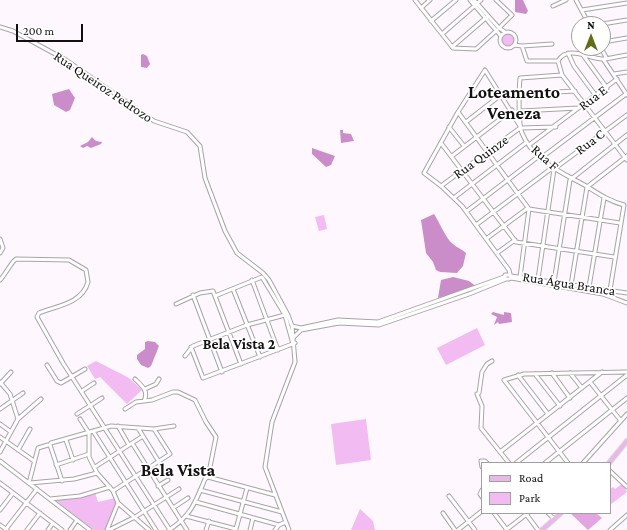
<!DOCTYPE html>
<html>
<head>
<meta charset="utf-8">
<style>
  body { margin:0 }
  #map { position:relative; width:627px; height:530px; overflow:hidden; background:#fef8fe; font-family:"Crimson Pro",serif }
  canvas { display:block }
  .legend { position:absolute; left:481px; top:462px; width:130px; height:52px; box-sizing:border-box; background:#fff; border:1px solid #a19fa0; margin:0; padding:5px 7px; list-style:none; font-size:12px; color:#131012 }
  .legend li { display:flex; align-items:center; gap:8px; height:20px }
  .legend b { width:20px; border:1px solid #a19fa0 }
  .north { position:absolute; left:571px; top:16px; width:40px; height:40px; box-sizing:border-box; background:#fff; border:1px solid #a19fa0; border-radius:50%; rotate:0deg; font-size:11px; font-weight:700; line-height:16px; text-align:center; color:#131012 }
  .north::after { content:''; display:block; margin:auto; width:14px; height:18px; background:#626e17; clip-path:polygon(50% 0,100% 100%,50% 72%,0 100%) }
  .scale { position:absolute; left:16px; top:24px; width:67px; height:18px; box-sizing:border-box; border:2px solid #131012; border-top:0; padding-left:5px; font-size:12px; line-height:14px; white-space:nowrap; color:#131012; -webkit-text-stroke:3px #fff; paint-order:stroke }
</style>
</head>
<body>
<div id="map">
<canvas width="627" height="530"></canvas>
<ul class="legend">
<li><b style="height:5px;background:#e8b9e7"></b>Road</li>
<li><b style="height:11px;background:#f2bbf1"></b>Park</li>
</ul>
<div class="north">N</div>
<div class="scale">200 m</div>
</div>
<script>
const c = document.querySelector('canvas').getContext('2d');
c.lineJoin = 'round';
function paint(path, color) { c.fillStyle = color; c.fill(path, 'evenodd'); }
function stroke(path, color, width, dash) { c.strokeStyle = color; c.lineWidth = width; c.lineCap = dash ? 'butt' : 'round'; c.setLineDash(dash || []); c.stroke(path); }
function drawText(font, color, halo, rows, align = 'center') {
  c.font = font + ' "Crimson Pro",serif'; c.lineWidth = 3.5; c.setLineDash([]); c.textBaseline = 'middle'; c.strokeStyle = halo; c.fillStyle = color; for (const [text, x, y, turn = 0] of rows) {
    c.save(); c.translate(x, y); c.rotate((+turn || 0) * Math.PI / 180); c.textAlign = isNaN(turn) ? turn : align; if (halo) c.strokeText(text, 0, 0); c.fillText(text, 0, 0); c.restore();
  }
}
paint(new Path2D(`
  M501 40a7 7 0 1 1 14 0a7 7 0 1 1-14 0Z
  M 324,215 L 327,229 L 319,231 L 315,217 Z
  M 477,328 L 485,345 L 446,365 L 437,348 Z
  M 96,361 L 129,378 L 142,390 L 127,404 L 100,377 L 95,379 L 87,366 Z
  M 366,419 L 371,460 L 336,465 L 331,424 Z
  M 622,484 L 627,492 L 610,505 L 610,497 L 611,498 L 610,489 L 613,487 L 615,489 Z
  M 95,492 L 98,502 L 115,498 L 117,504 L 105,530 L 94,530 L 55,500 Z
  M 360,509 L 373,521 L 375,530 L 351,530 Z`), '#f2bbf1');
paint(new Path2D(`
  M 570,513 L 596,513 L 602,518 L 588,530 Z`), '#e3a5e2');
paint(new Path2D(`
  M 515,0 L 523,0 L 528,11 L 526,14 L 515,12 Z
  M 143,54 L 147,56 L 150,64 L 147,68 L 141,67 L 141,55 Z
  M 69,89 L 75,98 L 70,110 L 66,112 L 54,105 L 52,94 Z
  M 340,130 L 343,130 L 343,133 L 351,134 L 354,141 L 341,143 Z
  M 92,137 L 96,141 L 102,142 L 101,144 L 91,148 L 87,146 L 83,148 L 80,146 L 88,142 Z
  M 312,148 L 335,156 L 331,165 L 326,167 L 312,154 Z
  M 434,214 C 440,223 446,239 453,244 C 457,248 462,249 466,253 L 463,266 L 457,273 L 440,272 L 436,270 L 433,262 L 426,253 L 421,220 Z
  M 453,277 L 469,281 L 477,287 L 450,296 L 438,298 L 441,280 Z
  M 493,312 L 504,315 L 504,312 L 511,313 L 512,322 L 499,324 L 498,322 L 494,325 L 497,317 L 491,314 Z
  M 148,341 L 155,342 L 159,346 L 151,366 L 148,368 L 141,365 L 137,359 L 137,355 L 145,349 L 145,342 Z`), '#ca8dc9');
const minor = new Path2D(`
  M 415,0 L 453,48 L 476,49 L 497,30
  M 470,0 L 501,36
  M 474,0 L 499,28 L 505,32
  M 496,0 L 512,15 L 499,28
  M 576,0 L 589,24
  M 553,6 L 566,0
  M 421,8 L 430,0
  M 582,10 L 627,3
  M 431,21 L 456,0
  M 602,24 L 627,20
  M 0,27 L 13,31 L 66,60 L 154,121 L 187,132 L 200,146 L 205,178 L 225,231 L 237,253 L 263,273 L 269,280 L 288,315 L 292,326 L 295,362 L 272,422 L 265,467 L 289,530
  M500 40a8 8 0 1 1 16 0a8 8 0 1 1-16 0Z
  M 442,34 L 481,0
  M 575,37 L 579,38
  M 603,42 L 627,38
  M 514,45 L 522,46 L 527,61 L 558,61
  M 522,46 L 552,44
  M 452,47 L 488,16
  M 601,48 L 607,59
  M 568,53 L 574,66 L 596,96
  M 583,55 L 607,88
  M 603,59 L 627,95
  M 614,74 L 627,72
  M 562,75 L 520,78 C 519,89 518,124 522,133 C 533,161 563,173 586,186 C 599,194 609,201 624,205 L 610,290
  M 520,94 L 575,91
  M 521,111 L 578,108
  M 458,112 L 529,209
  M 466,122 L 502,94
  M 449,127 L 464,146
  M 441,143 L 516,242 L 614,257
  M 529,145 L 617,79
  M 452,156 L 512,110
  M 541,158 L 626,94
  M 627,160 L 562,75 L 558,61 C 567,45 588,58 602,59 C 610,59 619,56 627,55
  M 554,169 L 627,115
  M 441,186 L 520,128 L 556,127
  M 587,187 L 627,156
  M 455,197 L 527,142
  M 529,209 L 620,223
  M 467,211 L 539,156
  M 476,225 L 552,168
  M 0,239 L 3,248 L 0,253
  M 486,239 L 528,208
  M 497,253 L 515,240
  M 510,275 L 505,275 L 505,279 L 509,279 L 511,278 L 509,270 L 462,206 L 441,186 L 424,173 L 458,112 L 485,70 L 520,126
  M 511,276 L 627,293
  M 520,277 L 529,209
  M 511,278 L 603,294 L 627,303
  M 538,279 L 554,169
  M 0,280 C 5,275 12,261 16,259 L 69,260 L 86,270 L 88,282 C 82,304 56,306 39,313 L 37,317 L 63,363 L 170,530
  M 252,280 L 278,350
  M 554,282 L 570,180 L 627,135
  M 571,285 L 587,187
  M 589,287 L 604,198
  M 233,289 L 260,357
  M 193,295 L 222,372
  M 215,296 L 262,277 L 285,315 L 293,344
  M 176,304 L 200,293 L 213,291 L 241,364
  M 292,326 L 301,328 L 338,320 L 378,322 L 504,277
  M 294,337 L 301,330 L 339,323 L 379,325 L 469,294 L 506,279
  M 191,347 L 203,378 L 295,343
  M 185,356 L 193,346 L 247,325 L 285,315
  M 492,361 L 487,364 L 482,372 L 479,393 L 477,394 L 482,406 L 481,428 L 509,463
  M 47,365 L 57,381 L 61,383 L 85,369
  M 552,373 L 570,398
  M 570,373 L 582,388
  M 535,374 L 560,406
  M 518,375 L 548,414
  M 135,379 C 142,386 149,391 144,401
  M 0,382 L 10,394 L 18,419
  M 590,382 L 621,421
  M 0,384 L 11,372
  M 145,389 L 156,384 L 159,379
  M 82,391 L 94,383
  M 0,409 L 23,393
  M 125,409 L 136,402 L 152,400 L 173,392 L 178,392 L 195,400 L 206,422 L 216,437 L 208,477
  M 77,414 L 102,398
  M 80,419 L 89,433 L 89,457 L 97,473
  M 0,424 L 11,432
  M 118,426 L 129,445
  M 138,428 L 164,470
  M 93,431 L 156,530
  M 0,437 L 34,461
  M 66,440 L 73,460
  M 132,443 L 187,530
  M 18,450 L 30,429
  M 0,452 L 18,419 L 41,399
  M 500,452 L 602,372
  M 0,461 L 90,530
  M 516,463 L 627,375
  M 545,463 L 627,398
  M 568,463 L 504,380 L 524,374 L 627,372
  M 583,463 L 627,414
  M 56,465 L 89,454
  M 95,467 L 143,436
  M 482,467 L 481,461 L 485,461 L 487,463
  M 610,471 L 627,487
  M 97,473 L 113,491 L 118,503 L 149,530
  M 208,477 L 275,495
  M 62,481 L 50,445 L 51,443 L 111,426 L 154,429 L 174,426
  M 0,483 L 62,530
  M 29,483 L 38,448 L 48,445
  M 30,483 L 74,479 L 97,473
  M 158,486 L 168,480
  M 200,490 L 282,512
  M 482,490 L 480,494 L 482,497
  M 113,491 L 170,454 L 154,429
  M 449,496 L 475,530
  M 50,499 L 80,496 L 110,487
  M 196,502 L 279,525 L 286,522
  M 173,508 L 188,498
  M 0,510 L 13,493
  M 443,513 L 455,530
  M 494,513 L 507,530
  M 548,513 L 554,519
  M 526,514 L 538,530
  M 186,516 L 236,529
  M 0,525 L 7,530
  M 6,529 L 37,489
  M 236,529 L 247,488
  M 27,530 L 40,513
  M 48,530 L 53,523
  M 70,530 L 77,520
  M 107,530 L 118,503
  M 109,530 L 135,517 L 179,489
  M 169,530 C 191,516 196,501 205,479 L 208,477
  M 206,530 L 209,521
  M 250,530 L 253,518
  M 275,530 L 279,525
  M 458,530 L 482,511
  M 506,530 L 528,513
  M 610,530 L 627,515`);
const major = new Path2D(`
  M 609,463 L 627,441
  M 542,530 L 561,513`);
stroke(minor, '#a9a3a8', 5);
stroke(major, '#d9d9d9', 6);
stroke(minor, '#fff', 3);
stroke(major, '#e8b9e7', 4);
drawText('14px', '#131012', '#fff', [
  ["Rua Queiroz Pedrozo",103,87,34],
  ["Rua E",593,98,-37],
  ["Rua C",590,142,-37],
  ["Rua Quinze",481,157,-36],
  ["Rua F",545,158,42],
  ["Rua Água Branca",569,284,9]
]);
drawText('bold 15px', '#131012', '#fff', [
  ["Bela Vista 2",239,344]
]);
drawText('bold 18px', '#131012', '#fff', [
  ["Loteamento",514,92],
  ["Veneza",514,113],
  ["Bela Vista",178,470]
]);
</script>
</body>
</html>
